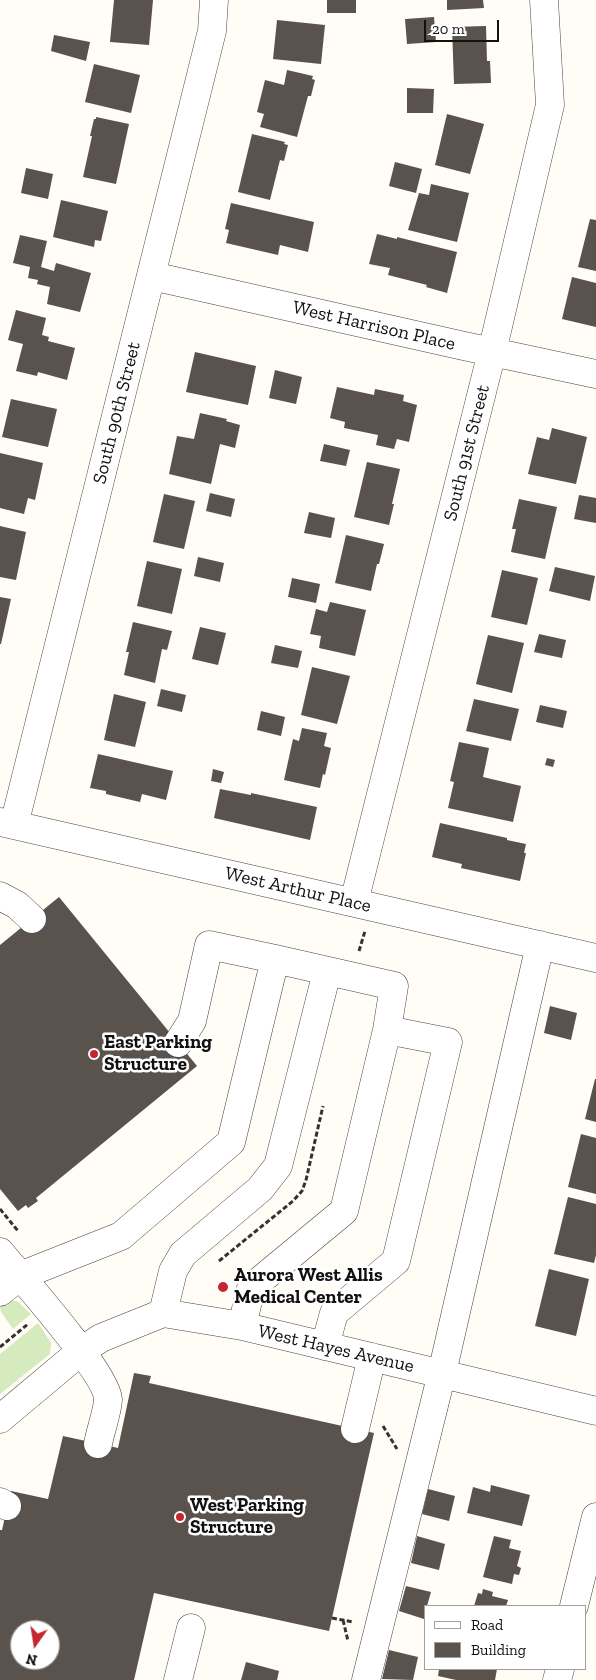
<!DOCTYPE html>
<html>
<head>
<meta charset="utf-8">
<style>
  body { margin:0 }
  #map { position:relative; width:596px; height:1680px; overflow:hidden; background:#fffdf5; font-family:"Zilla Slab",serif }
  canvas { display:block }
  .legend { position:absolute; left:424px; top:1605px; width:162px; height:65px; box-sizing:border-box; background:#fff; border:1px solid #a0a0a0; margin:0; padding:6px 9px; list-style:none; font-size:15px; color:#111 }
  .legend li { display:flex; align-items:center; gap:10px; height:25px }
  .legend b { width:25px; border:1px solid #a0a0a0 }
  .north { position:absolute; left:10px; top:1620px; width:50px; height:50px; box-sizing:border-box; background:#fff; border:1px solid #a0a0a0; border-radius:50%; rotate:193deg; font-size:14px; font-weight:700; line-height:20px; text-align:center; color:#111 }
  .north::after { content:''; display:block; margin:auto; width:18px; height:22px; background:#c4262e; clip-path:polygon(50% 0,100% 100%,50% 72%,0 100%) }
  .scale { position:absolute; left:424px; top:20px; width:75px; height:22px; box-sizing:border-box; border:2px solid #111; border-top:0; padding-left:6px; font-size:15px; line-height:18px; white-space:nowrap; color:#111; -webkit-text-stroke:4px #fff; paint-order:stroke }
</style>
</head>
<body>
<div id="map">
<canvas width="596" height="1680"></canvas>
<ul class="legend">
<li><b style="height:6px;background:#fff"></b>Road</li>
<li><b style="height:14px;background:#5a524d"></b>Building</li>
</ul>
<div class="north">N</div>
<div class="scale">20 m</div>
</div>
<script>
const c = document.querySelector('canvas').getContext('2d');
c.lineJoin = 'round';
function paint(path, color) { c.fillStyle = color; c.fill(path, 'evenodd'); }
function stroke(path, color, width, dash) { c.strokeStyle = color; c.lineWidth = width; c.lineCap = dash ? 'butt' : 'round'; c.setLineDash(dash || []); c.stroke(path); }
function drawText(font, color, halo, rows, align = 'center') {
  c.font = font + ' "Zilla Slab",serif'; c.lineWidth = 5; c.setLineDash([]); c.textBaseline = 'middle'; c.strokeStyle = halo; c.fillStyle = color; for (const [text, x, y, turn = 0] of rows) {
    c.save(); c.translate(x, y); c.rotate((+turn || 0) * Math.PI / 180); c.textAlign = isNaN(turn) ? turn : align; if (halo) c.strokeText(text, 0, 0); c.fillText(text, 0, 0); c.restore();
  }
}
paint(new Path2D(`
  M 12,1301 L 17,1301 L 31,1314 L 13,1329 L 1,1312 L 0,1306 L 5,1302 Z
  M 38,1323 L 51,1343 L 50,1354 L 0,1394 L 0,1354 Z`), '#d5ebbd');
paint(new Path2D(`
  M 114,0 L 153,0 L 149,45 L 110,42 Z
  M 327,0 L 356,0 L 356,13 L 327,13 Z
  M 447,0 L 483,0 L 484,8 L 447,10 Z
  M 434,17 L 436,42 L 407,44 L 405,19 Z
  M 277,20 L 325,25 L 321,64 L 273,59 Z
  M 486,26 L 487,61 L 490,61 L 491,83 L 454,84 L 452,27 Z
  M 54,35 L 90,42 L 86,61 L 51,51 Z
  M 94,64 L 140,75 L 131,113 L 85,102 Z
  M 287,70 L 313,76 L 312,79 L 315,80 L 311,96 L 308,96 L 297,137 L 260,127 L 264,114 L 257,112 L 265,80 L 284,85 Z
  M 407,88 L 434,89 L 433,113 L 407,113 Z
  M 447,114 L 484,124 L 470,174 L 435,165 Z
  M 96,117 L 129,124 L 116,184 L 83,177 L 92,136 L 90,136 L 94,119 L 96,119 Z
  M 252,134 L 285,142 L 284,144 L 288,145 L 284,161 L 280,160 L 270,200 L 238,192 Z
  M 395,162 L 422,169 L 416,193 L 389,186 Z
  M 26,168 L 53,174 L 48,199 L 21,193 Z
  M 431,184 L 469,193 L 457,242 L 408,230 L 419,193 L 429,195 Z
  M 61,200 L 108,211 L 101,241 L 95,240 L 94,247 L 53,237 Z
  M 231,203 L 314,222 L 308,252 L 280,245 L 278,255 L 226,243 L 229,230 L 225,229 Z
  M 590,219 L 596,220 L 596,271 L 578,267 Z
  M 377,234 L 397,239 L 397,237 L 457,252 L 447,293 L 426,287 L 427,285 L 388,275 L 390,268 L 369,264 Z
  M 20,235 L 47,241 L 41,267 L 54,271 L 56,263 L 91,273 L 80,312 L 47,304 L 50,287 L 37,284 L 38,280 L 28,278 L 30,267 L 13,263 Z
  M 572,277 L 596,283 L 596,327 L 562,319 Z
  M 16,310 L 46,318 L 42,335 L 49,337 L 48,341 L 75,348 L 67,380 L 38,372 L 37,376 L 16,371 L 23,344 L 8,340 Z
  M 195,352 L 256,366 L 248,405 L 186,392 Z
  M 275,370 L 302,377 L 296,404 L 269,398 Z
  M 337,387 L 374,395 L 375,389 L 404,395 L 403,401 L 417,405 L 409,442 L 397,439 L 394,449 L 376,445 L 378,435 L 344,428 L 345,422 L 330,418 Z
  M 11,399 L 57,409 L 48,447 L 2,437 Z
  M 200,413 L 227,419 L 226,421 L 240,425 L 235,448 L 220,444 L 211,484 L 169,474 L 177,436 L 194,439 Z
  M 552,428 L 587,437 L 576,484 L 528,474 L 537,437 L 549,440 Z
  M 324,444 L 350,450 L 346,466 L 320,461 Z
  M 0,453 L 43,463 L 35,500 L 28,498 L 24,514 L 0,508 Z
  M 367,462 L 400,469 L 392,504 L 394,504 L 389,525 L 354,517 Z
  M 210,493 L 235,499 L 231,517 L 206,511 Z
  M 164,494 L 195,501 L 184,549 L 153,542 Z
  M 579,495 L 596,498 L 596,523 L 574,519 Z
  M 519,499 L 557,507 L 545,559 L 511,552 L 516,529 L 512,529 Z
  M 309,512 L 335,518 L 331,538 L 304,533 Z
  M 0,526 L 26,532 L 16,580 L 0,577 Z
  M 346,535 L 384,544 L 379,564 L 377,564 L 371,591 L 335,583 Z
  M 198,557 L 224,563 L 220,582 L 194,576 Z
  M 147,561 L 182,569 L 172,614 L 137,606 Z
  M 555,567 L 595,576 L 590,601 L 549,591 Z
  M 502,570 L 538,578 L 527,625 L 491,617 Z
  M 292,578 L 320,584 L 316,603 L 288,597 Z
  M 0,597 L 11,599 L 1,644 L 0,644 Z
  M 330,602 L 366,610 L 355,656 L 319,648 L 321,636 L 310,634 L 316,609 L 327,612 Z
  M 133,622 L 172,631 L 167,650 L 162,649 L 155,683 L 124,675 L 129,652 L 126,652 Z
  M 200,627 L 226,633 L 218,665 L 192,659 Z
  M 539,634 L 566,640 L 562,658 L 534,652 Z
  M 488,635 L 524,643 L 512,693 L 476,684 Z
  M 275,645 L 302,651 L 298,668 L 271,663 Z
  M 312,667 L 350,676 L 337,724 L 301,715 Z
  M 161,689 L 186,695 L 182,712 L 157,706 Z
  M 114,694 L 146,702 L 135,747 L 104,740 Z
  M 474,699 L 519,709 L 511,741 L 466,731 Z
  M 540,705 L 567,711 L 563,728 L 536,722 Z
  M 261,711 L 285,717 L 281,736 L 257,730 Z
  M 302,728 L 327,733 L 324,746 L 331,748 L 325,775 L 323,774 L 320,788 L 284,780 L 293,739 L 299,741 Z
  M 459,742 L 489,748 L 483,777 L 521,786 L 513,822 L 448,808 L 454,782 L 450,781 Z
  M 98,754 L 173,771 L 166,800 L 142,794 L 140,802 L 106,794 L 106,791 L 90,788 Z
  M 547,758 L 555,760 L 553,767 L 545,765 Z
  M 213,769 L 224,772 L 221,783 L 211,781 Z
  M 220,789 L 251,795 L 251,793 L 317,807 L 310,840 L 214,818 Z
  M 440,823 L 507,838 L 507,840 L 526,844 L 524,853 L 526,853 L 520,881 L 461,868 L 462,864 L 432,857 Z
  M 59,897 L 197,1066 L 36,1198 L 38,1201 L 28,1208 L 26,1205 L 18,1211 L 0,1189 L 0,945 Z
  M 550,1006 L 577,1013 L 571,1040 L 544,1033 Z
  M 595,1079 L 596,1079 L 596,1122 L 585,1119 Z
  M 581,1134 L 596,1138 L 596,1194 L 568,1187 Z
  M 568,1197 L 596,1204 L 596,1255 L 594,1263 L 554,1254 Z
  M 549,1269 L 589,1279 L 576,1336 L 535,1326 Z
  M 134,1373 L 151,1376 L 149,1383 L 374,1433 L 329,1631 L 154,1593 L 134,1680 L 0,1680 L 0,1530 L 2,1530 L 11,1491 L 48,1499 L 63,1436 L 118,1448 ZM 20,1630 L 50,1630 L 50,1660 L 20,1660 Z
  M 491,1485 L 530,1495 L 522,1526 L 467,1513 L 473,1487 L 490,1492 Z
  M 428,1489 L 455,1496 L 449,1521 L 422,1514 Z
  M 417,1536 L 445,1544 L 439,1570 L 411,1563 Z
  M 494,1536 L 511,1540 L 509,1548 L 521,1551 L 517,1566 L 521,1568 L 519,1575 L 514,1574 L 512,1584 L 483,1577 Z
  M 406,1586 L 431,1592 L 427,1606 L 425,1606 L 424,1619 L 399,1611 Z
  M 483,1589 L 493,1592 L 492,1596 L 508,1600 L 506,1606 L 474,1606 L 478,1593 L 482,1594 Z
  M 389,1650 L 418,1657 L 413,1680 L 382,1679 Z
  M 246,1662 L 279,1671 L 277,1680 L 241,1680 Z
  M 439,1669 L 497,1669 L 495,1680 L 456,1680 L 438,1676 Z`), '#5a524d');
const minor = new Path2D(`
  M 152,276 L 464,346 L 596,374
  M 0,822 L 596,958
  M 14,825 L 212,31 L 214,0
  M 0,896 L 17,905 L 32,919
  M 354,902 L 492,352 L 550,105 L 544,0
  M 178,1043 L 192,1021 L 209,945 L 275,959
  M 0,1252 C 20,1276 107,1374 108,1399 C 108,1410 100,1432 98,1444
  M 0,1292 L 20,1276 L 121,1236 L 231,1142 L 275,959 L 394,986 L 387,1030 L 448,1042 L 396,1261 L 334,1313 L 325,1346
  M 163,1313 L 173,1271 L 183,1254 L 260,1189 L 278,1166 L 327,972
  M 242,1326 L 251,1288 L 344,1211 L 387,1030
  M 0,1419 L 81,1351 L 101,1338 L 163,1313 L 242,1326 L 596,1411
  M 355,1429 L 372,1357
  M 0,1502 L 7,1506
  M 574,1606 L 596,1517
  M 178,1680 L 191,1628
  M 366,1680 L 442,1373 L 540,945
  M 557,1680 L 560,1669`);
stroke(minor, '#444', 29);
stroke(new Path2D(`
  M 359,951 L 365,931
  M 0,1209 L 18,1231
  M 219,1261 L 293,1201 L 302,1191 L 306,1180 L 323,1106
  M 0,1347 L 28,1324
  M 383,1426 L 397,1449
  M 332,1618 L 353,1622
  M 343,1620 L 348,1641`), '#333', 3, [5, 2.5]);
stroke(minor, '#fff', 28);
for (const [x, y, r, color] of [
  [94,1054,5,"#c4262e"],
  [223,1287,6,"#c4262e"],
  [180,1517,5,"#c4262e"]
]) { const dot = new Path2D(); dot.arc(x, y, r, 0, 2 * Math.PI); c.fillStyle = color; c.fill(dot); stroke(dot, '#fff', 2); }
drawText('19px', '#111', '#fff', [
  ["West Harrison Place",374,326,13],
  ["South 90th Street",117,413,-76],
  ["South 91st Street",467,453,-76],
  ["West Arthur Place",298,890,13],
  ["West Hayes Avenue",336,1349,13]
]);
drawText('bold 19px', '#111', '#fff', [
  ["East Parking",104,1043],
  ["Structure",104,1065],
  ["Aurora West Allis",234,1276],
  ["Medical Center",234,1298],
  ["West Parking",190,1506],
  ["Structure",190,1528]
], 'left');
</script>
</body>
</html>
